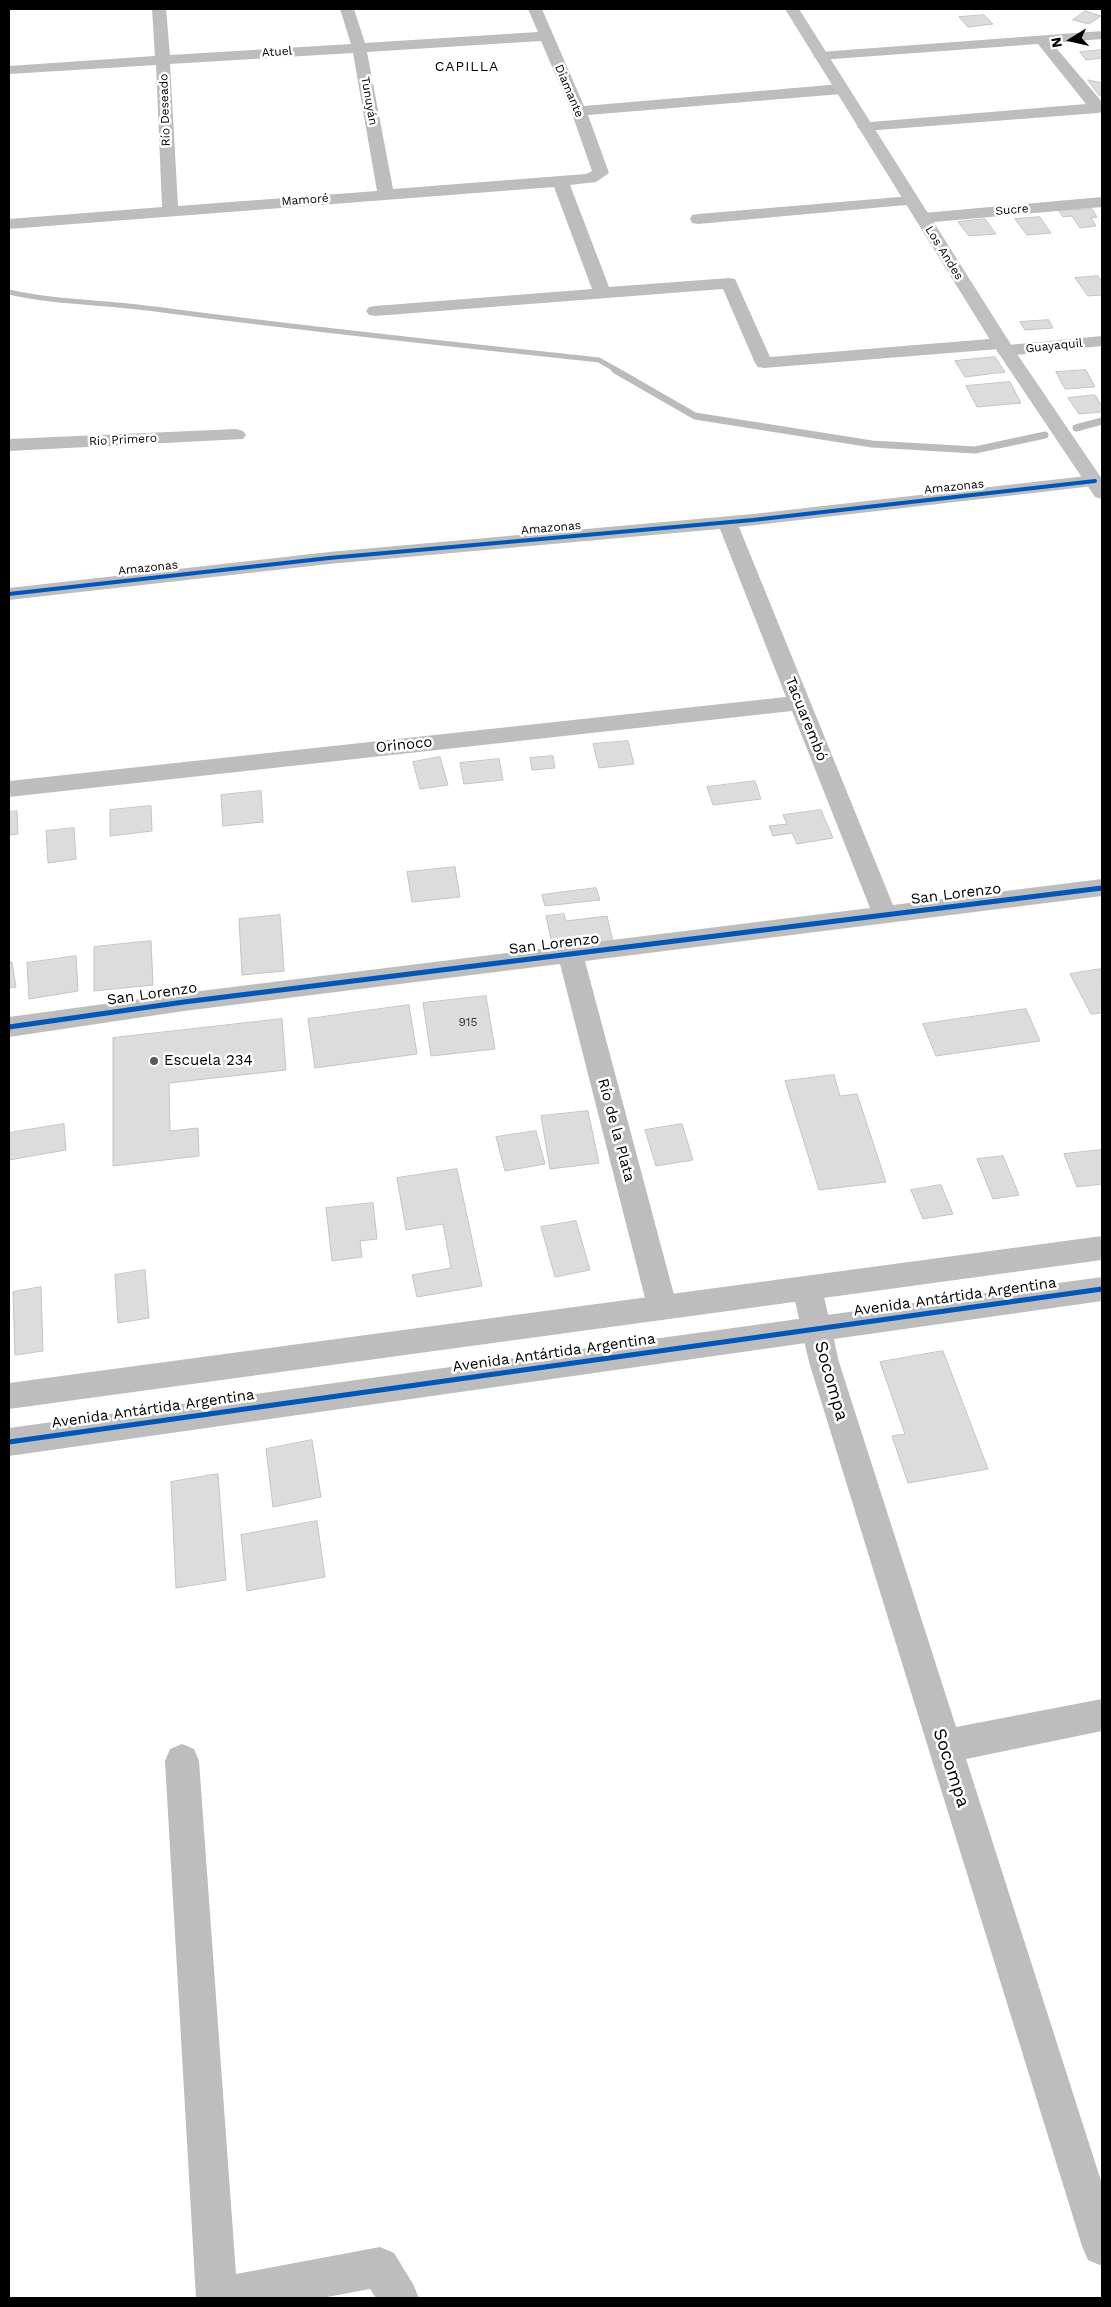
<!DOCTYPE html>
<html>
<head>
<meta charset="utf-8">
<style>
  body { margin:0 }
  #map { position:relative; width:1111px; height:2307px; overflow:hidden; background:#fff; font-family:"Work Sans",sans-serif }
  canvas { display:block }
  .frame { position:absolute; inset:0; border:10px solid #000; pointer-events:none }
  .north { position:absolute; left:1046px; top:15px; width:50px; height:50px; -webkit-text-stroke:4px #fff; paint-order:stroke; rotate:260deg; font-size:14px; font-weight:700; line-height:20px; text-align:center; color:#000 }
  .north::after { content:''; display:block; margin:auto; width:18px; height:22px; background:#000; clip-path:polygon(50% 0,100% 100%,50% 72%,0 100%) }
</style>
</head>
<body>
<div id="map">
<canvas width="1111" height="2307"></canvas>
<div class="frame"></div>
<div class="north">N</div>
</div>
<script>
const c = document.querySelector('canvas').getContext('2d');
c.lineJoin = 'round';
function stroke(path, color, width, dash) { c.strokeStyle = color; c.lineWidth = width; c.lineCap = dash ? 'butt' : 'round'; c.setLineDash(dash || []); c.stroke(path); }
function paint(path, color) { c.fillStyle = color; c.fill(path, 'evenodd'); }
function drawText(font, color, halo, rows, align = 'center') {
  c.font = font + ' "Work Sans",sans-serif'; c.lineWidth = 5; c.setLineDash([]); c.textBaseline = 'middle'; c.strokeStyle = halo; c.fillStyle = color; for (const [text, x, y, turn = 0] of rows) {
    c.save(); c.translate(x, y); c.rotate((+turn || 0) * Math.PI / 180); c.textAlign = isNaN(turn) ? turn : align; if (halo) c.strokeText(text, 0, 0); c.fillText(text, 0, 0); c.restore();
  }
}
stroke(new Path2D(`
  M 9,292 C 57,303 106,302 155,309 C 303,329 451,344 599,360 L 618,371`), '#bbb', 5);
stroke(new Path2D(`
  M 615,370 L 695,416 L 872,444 L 975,450 L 1045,435
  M 1076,428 L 1102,421`), '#bbb', 7);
const building = new Path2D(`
  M 1085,11 L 1101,16 L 1089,24 L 1073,20 Z
  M 984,15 L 993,24 L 968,27 L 959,17 Z
  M 1102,50 L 1102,58 L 1086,60 L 1080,52 Z
  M 1088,80 L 1102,83 L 1102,95 L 1100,96 Z
  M 1092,209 L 1097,217 L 1091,218 L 1096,226 L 1080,228 L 1072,216 L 1063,217 L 1059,211 Z
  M 1040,217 L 1051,233 L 1027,235 L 1015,219 Z
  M 985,219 L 996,234 L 969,236 L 958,222 Z
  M 1098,276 L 1102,281 L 1102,295 L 1088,296 L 1075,278 Z
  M 1049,320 L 1053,328 L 1025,330 L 1020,322 Z
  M 995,357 L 1005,372 L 965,377 L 955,361 Z
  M 1086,370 L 1095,387 L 1065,389 L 1056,372 Z
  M 1010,382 L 1021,403 L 977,407 L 966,386 Z
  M 1095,395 L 1102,406 L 1102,412 L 1079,414 L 1068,398 Z
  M 628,741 L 634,764 L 599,768 L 593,744 Z
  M 553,756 L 555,768 L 532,770 L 530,758 Z
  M 440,757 L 448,785 L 420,789 L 413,762 Z
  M 499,759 L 503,780 L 464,784 L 460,763 Z
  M 755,781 L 761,799 L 713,805 L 707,787 Z
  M 261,791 L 263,822 L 223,826 L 221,795 Z
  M 151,806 L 152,831 L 110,836 L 110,810 Z
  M 821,810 L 833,838 L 797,844 L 792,833 L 773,836 L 769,826 L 787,824 L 783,815 Z
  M 17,811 L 18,834 L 9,835 L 9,812 Z
  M 74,828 L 76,859 L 48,863 L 46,831 Z
  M 455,867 L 460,897 L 412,902 L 407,872 Z
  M 596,888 L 600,900 L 545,906 L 542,895 Z
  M 564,914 L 566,921 L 607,916 L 613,942 L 553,948 L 546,916 Z
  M 280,915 L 284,971 L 242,975 L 239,919 Z
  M 151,941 L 153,985 L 94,991 L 94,947 Z
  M 76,956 L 78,991 L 29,999 L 27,963 Z
  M 9,962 L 12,962 L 16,987 L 9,988 Z
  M 1101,969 L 1102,1013 L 1091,1014 L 1070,974 Z
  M 486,996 L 495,1049 L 431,1056 L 423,1003 Z
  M 409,1005 L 417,1054 L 315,1068 L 308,1019 Z
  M 1026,1009 L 1040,1041 L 936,1056 L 923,1024 Z
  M 282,1019 L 286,1070 L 169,1083 L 170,1131 L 198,1128 L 199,1156 L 113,1166 L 113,1038 Z
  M 834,1075 L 840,1096 L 857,1094 L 886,1182 L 819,1190 L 785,1081 Z
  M 588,1111 L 599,1163 L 550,1169 L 541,1116 Z
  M 64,1124 L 66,1150 L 9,1160 L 9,1133 Z
  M 682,1124 L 693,1160 L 656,1166 L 645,1130 Z
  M 536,1131 L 545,1164 L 505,1171 L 496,1137 Z
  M 1102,1150 L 1102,1184 L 1077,1187 L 1064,1154 Z
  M 1003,1156 L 1019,1195 L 993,1199 L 977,1159 Z
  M 457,1169 L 482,1286 L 417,1297 L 412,1275 L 451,1268 L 443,1224 L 406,1230 L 397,1178 Z
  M 941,1185 L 953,1214 L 923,1219 L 911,1190 Z
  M 373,1203 L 377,1239 L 360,1241 L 362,1257 L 332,1261 L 326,1208 Z
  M 576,1221 L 590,1270 L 555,1277 L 541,1227 Z
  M 145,1270 L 149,1318 L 118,1323 L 115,1275 Z
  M 41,1287 L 43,1351 L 15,1355 L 13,1292 Z
  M 943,1351 L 988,1469 L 908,1483 L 892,1436 L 905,1434 L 880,1362 Z
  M 312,1440 L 321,1497 L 273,1507 L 266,1449 Z
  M 218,1474 L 226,1580 L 176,1588 L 171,1482 Z
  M 317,1521 L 325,1577 L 247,1591 L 241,1535 Z`);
paint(building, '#dcdcdc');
stroke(building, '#c4c4c4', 1);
paint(new Path2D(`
  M 152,9 L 166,9 L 170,55 L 351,44 L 340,9 L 354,9 L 365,43 L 538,32 L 528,9 L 542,9 L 584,106 L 841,84 L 846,86 L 849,89 L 841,94 L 588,115 L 609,173 L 596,182 L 570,185 L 609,287 L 729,278 L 735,279 L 770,357 L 1001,338 L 1007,339 L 1010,343 L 1008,345 L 1102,336 L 1102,346 L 1006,356 L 1000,355 L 997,351 L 999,349 L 764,368 L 758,367 L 755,363 L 723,289 L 375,316 L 369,315 L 366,311 L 369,307 L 375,306 L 592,289 L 554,187 L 9,229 L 9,219 L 162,207 L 156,65 L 9,74 L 9,66 L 155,56 ZM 541,41 L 571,111 L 592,171 L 586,174 L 393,189 L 367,52 ZM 353,53 L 377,191 L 178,206 L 170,64 Z
  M 1102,31 L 1102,39 L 1052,43 L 1102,102 L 1102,112 L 1098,113 L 865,131 L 859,129 L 857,126 L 859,123 L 1086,104 L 1038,44 L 820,60 L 813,56 L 820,52 Z
  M 911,196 L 917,198 L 919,201 L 917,204 L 698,224 L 692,223 L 690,219 L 692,215 L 698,214 Z
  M 1102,197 L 1102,207 L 923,223 L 917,222 L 915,218 L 917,214 L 923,213 Z
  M 236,429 L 243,431 L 246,435 L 243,439 L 9,451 L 9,439 Z
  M 1095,475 L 1102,477 L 1102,485 L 739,527 L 893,905 L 1102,879 L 1102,896 L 585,961 L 677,1306 L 672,1315 L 662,1318 L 652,1315 L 647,1306 L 560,964 L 184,1011 L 9,1037 L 9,1017 L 184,993 L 870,908 L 792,711 L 9,797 L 9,781 L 786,697 L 720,529 L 329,564 L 9,600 L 9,588 L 329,552 L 753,514 Z
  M 807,1276 L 817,1279 L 822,1288 L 839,1362 L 956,1727 L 1102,1699 L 1102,1731 L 966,1759 L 1102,2184 L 1102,2266 L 1088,2260 L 1082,2246 L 809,1362 L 792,1288 L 797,1279 Z
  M 182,1744 L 194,1749 L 199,1761 L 236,2274 L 380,2247 L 394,2253 L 413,2284 L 419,2298 L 376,2298 L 370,2289 L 322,2298 L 196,2298 L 165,1761 L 170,1749 Z`), '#bdbdbd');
paint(new Path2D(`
  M 1102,1236 L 1102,1260 L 9,1409 L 9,1383 Z
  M 1102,1277 L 1102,1301 L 9,1456 L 9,1428 Z`), '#bdbdbd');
paint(new Path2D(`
  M 785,9 L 799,9 L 1015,351 L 1102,479 L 1102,499 L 1095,497 L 997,351 Z`), '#c0c0c0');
stroke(new Path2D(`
  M 9,594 L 329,558 L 753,520 L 1095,481`), '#0057b8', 4);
stroke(new Path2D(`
  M 9,1027 L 184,1002 L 1102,888
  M 9,1442 L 1102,1289`), '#0057b8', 5);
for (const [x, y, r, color] of [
  [154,1061,5,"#595959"]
]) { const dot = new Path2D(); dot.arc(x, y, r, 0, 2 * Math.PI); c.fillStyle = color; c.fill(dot); stroke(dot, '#fff', 2); }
drawText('12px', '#000', '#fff', [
  ["Atuel",277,52,-4],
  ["Diamante",569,91,67],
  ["Tunuyán",369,101,80],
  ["Río Deseado",165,110,-92],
  ["Mamoré",305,200,-4],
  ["Sucre",1012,210,-5],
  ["Los Andes",944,253,58],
  ["Guayaquil",1054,346,-6],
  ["Río Primero",123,440,-3],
  ["Amazonas",954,487,-6],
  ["Amazonas",551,528,-5],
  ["Amazonas",148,568,-6]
]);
drawText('12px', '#373737', null, [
  ["915",468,1022]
]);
c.letterSpacing = '1px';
drawText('14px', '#000', '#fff', [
  ["CAPILLA",467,67]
]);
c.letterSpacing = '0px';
drawText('15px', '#000', '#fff', [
  ["Tacuarembó",806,719,68],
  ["Orinoco",404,745,-6],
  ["San Lorenzo",956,894,-7],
  ["San Lorenzo",554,944,-7],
  ["San Lorenzo",152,994,-8],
  ["Río de la Plata",616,1130,75],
  ["Avenida Antártida Argentina",955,1297,-8],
  ["Avenida Antártida Argentina",554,1353,-8],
  ["Avenida Antártida Argentina",153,1409,-8]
]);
drawText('15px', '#000', '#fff', [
  ["Escuela 234",164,1061]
], 'left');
drawText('18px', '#000', '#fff', [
  ["Socompa",831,1381,74],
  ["Socompa",951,1768,72]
]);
</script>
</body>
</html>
